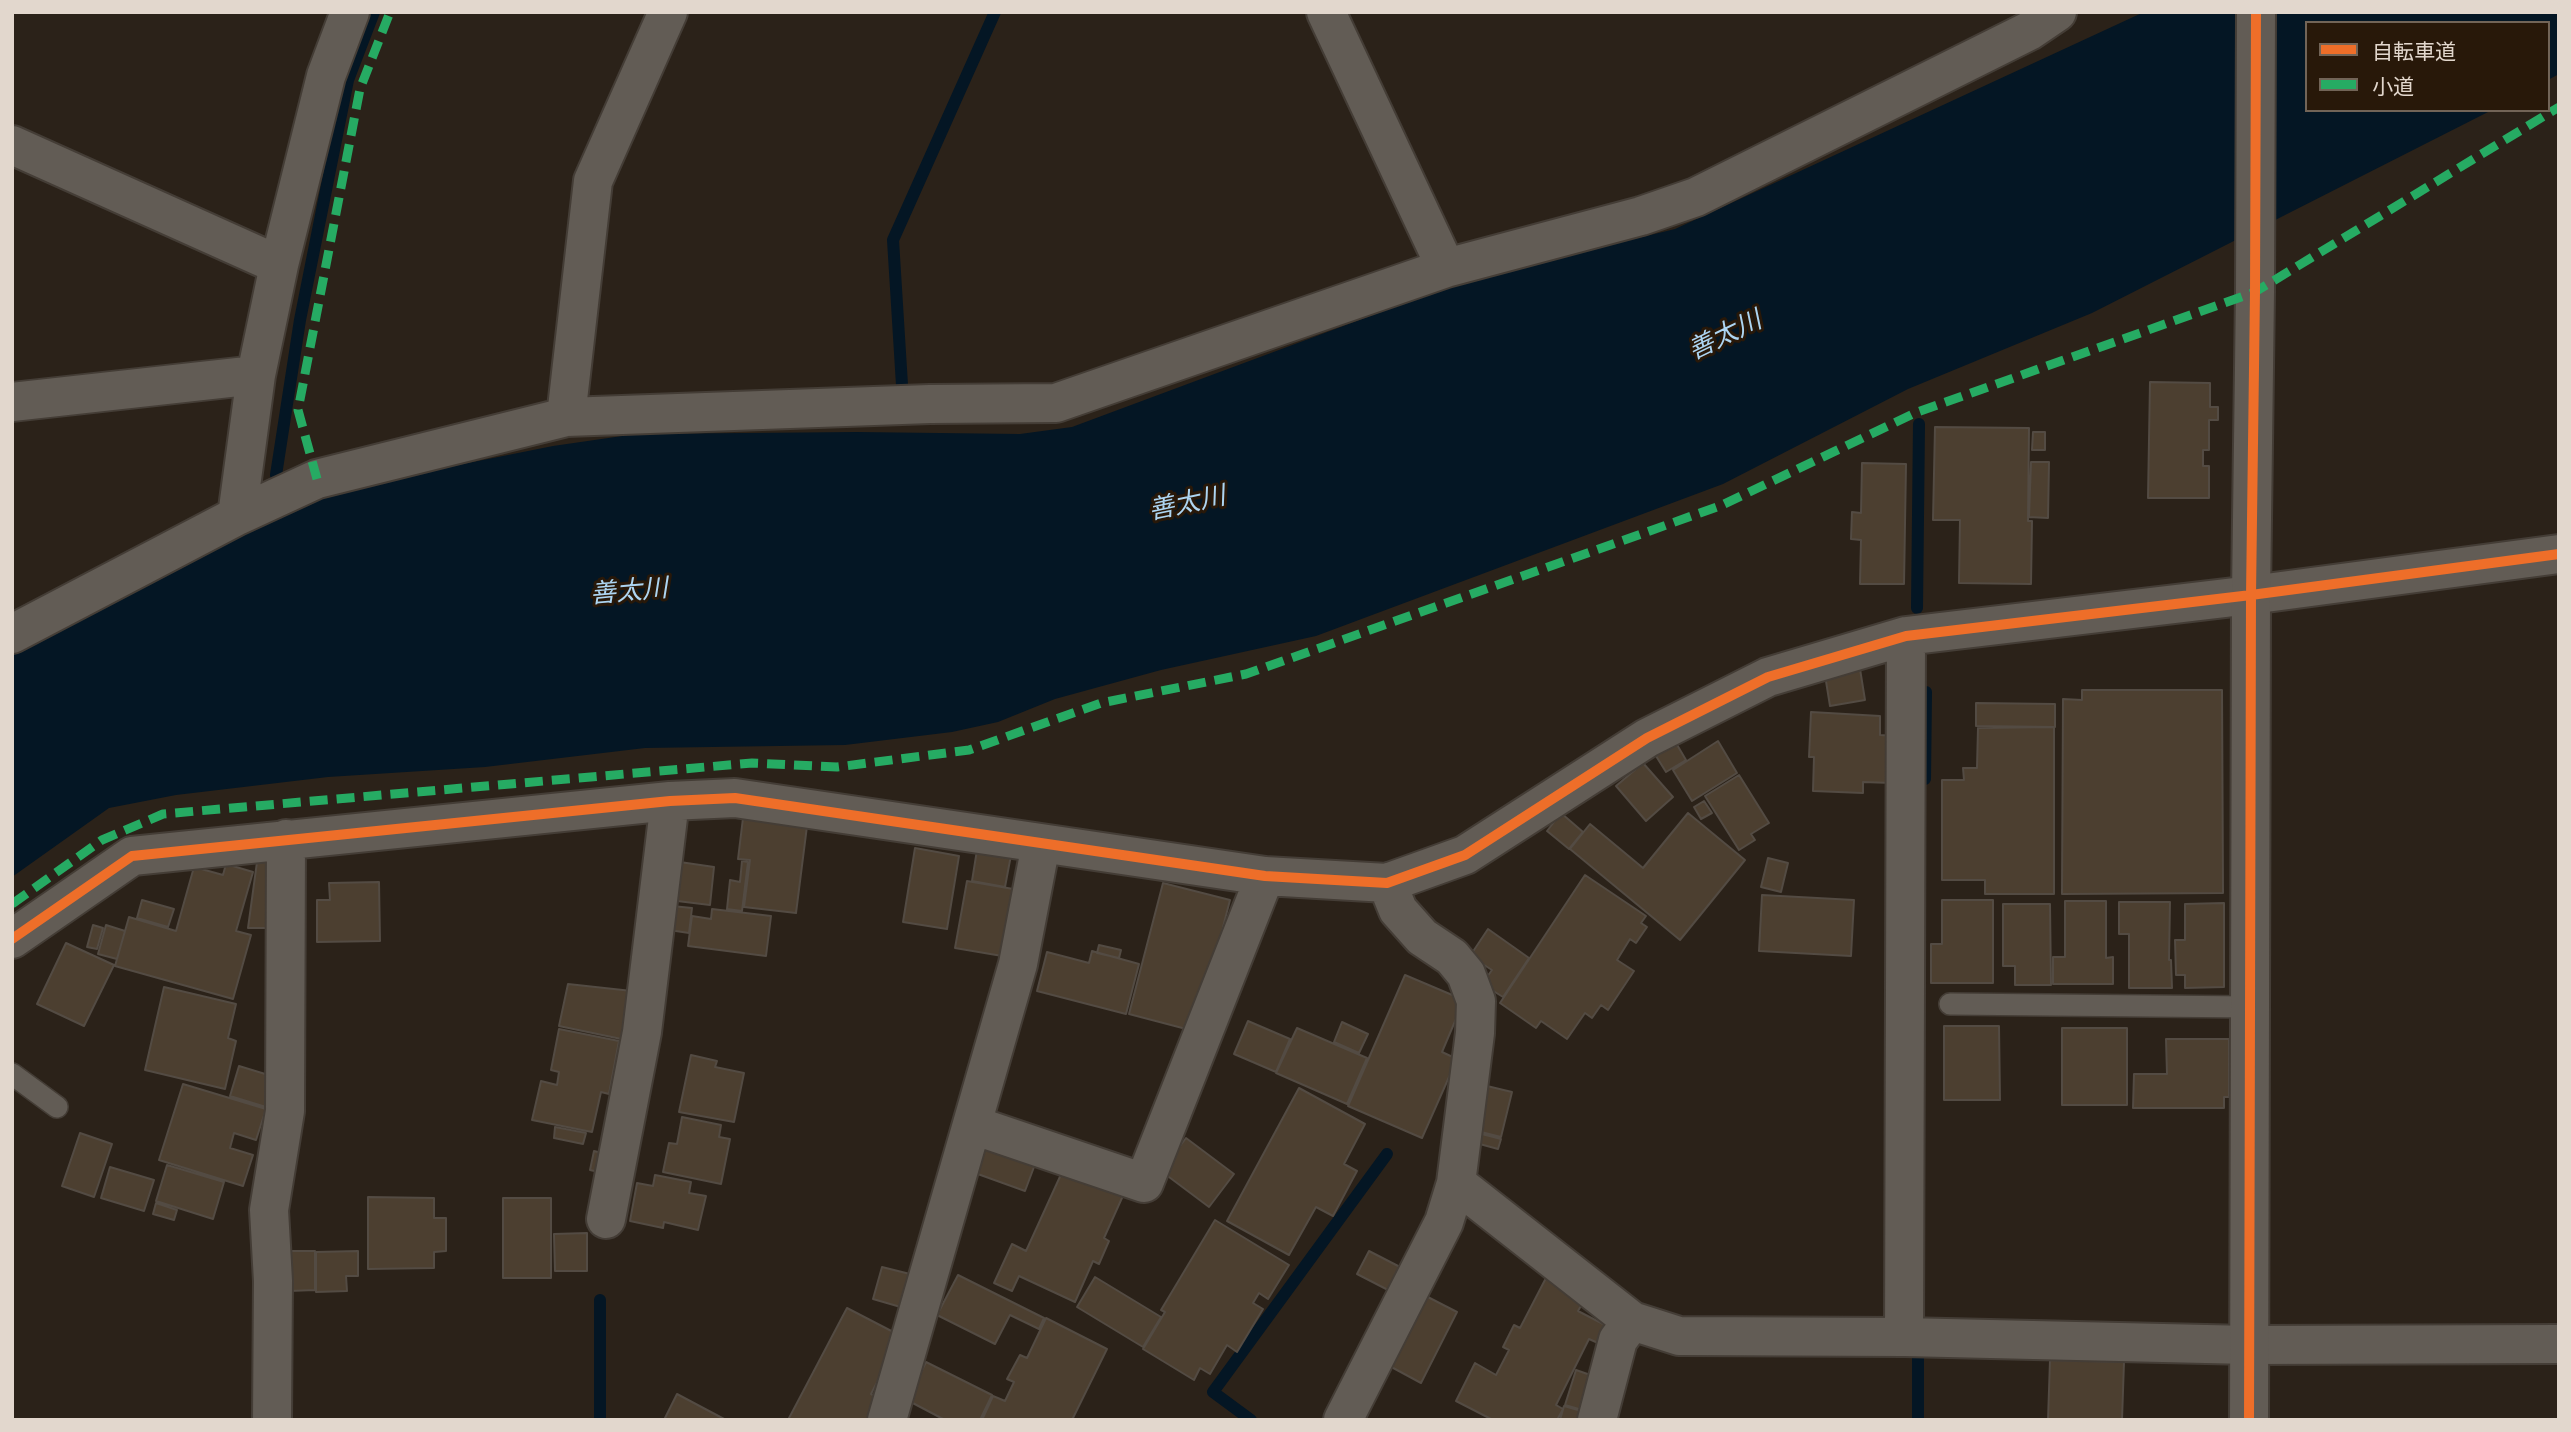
<!DOCTYPE html>
<html>
<head>
<meta charset="utf-8">
<style>
  body { margin:0 }
  #map { position:relative; width:2571px; height:1432px; overflow:hidden; background:#2b2219; font-family:Merriweather,"Noto Sans JP",serif }
  canvas { display:block }
  .frame { position:absolute; inset:0; border:14px solid #e2d7cd; pointer-events:none }
  .legend { position:absolute; left:2305px; top:21px; width:245px; height:91px; box-sizing:border-box; background:#281809; border:2px solid #726457; margin:0; padding:9px 12px; list-style:none; font-size:21px; color:#e2d7cd }
  .legend li { display:flex; align-items:center; gap:14px; height:35px }
  .legend b { width:35px; border:2px solid #726457 }
</style>
</head>
<body>
<div id="map">
<canvas width="2571" height="1432"></canvas>
<div class="frame"></div>
<ul class="legend">
<li><b style="height:9px;background:#ee6e29"></b>自転車道</li>
<li><b style="height:9px;background:#26ab63"></b>小道</li>
</ul>
</div>
<script>
const c = document.querySelector('canvas').getContext('2d');
c.lineJoin = 'round';
function paint(path, color) { c.fillStyle = color; c.fill(path, 'evenodd'); }
function stroke(path, color, width, dash) { c.strokeStyle = color; c.lineWidth = width; c.lineCap = dash ? 'butt' : 'round'; c.setLineDash(dash || []); c.stroke(path); }
function drawText(font, color, halo, rows, align = 'center') {
  c.font = font + ' Merriweather,"Noto Sans JP",serif'; c.lineWidth = 6; c.setLineDash([]); c.textBaseline = 'middle'; c.strokeStyle = halo; c.fillStyle = color; for (const [text, x, y, turn = 0] of rows) {
    c.save(); c.translate(x, y); c.rotate((+turn || 0) * Math.PI / 180); c.textAlign = isNaN(turn) ? turn : align; if (halo) c.strokeText(text, 0, 0); c.fillText(text, 0, 0); c.restore();
  }
}
paint(new Path2D(`
  M 2144,12 L 2559,12 L 2559,74 L 2548,80 L 2548,23 L 2307,23 L 2307,110 L 2492,110 L 2092,313 L 1908,389 L 1723,484 L 1316,636 L 1161,670 L 1055,699 L 998,722 L 952,732 L 845,745 L 645,748 L 485,767 L 328,777 L 176,795 L 109,808 L 12,877 L 12,654 L 303,496 L 553,446 L 636,434 L 857,432 L 1020,434 L 1072,427 L 1467,280 L 1675,229 Z`), '#041624');
stroke(new Path2D(`
  M 902,385 L 893,240 L 995,12
  M 280,490 L 276,475 L 300,320 L 348,80 L 374,12
  M 1917,608 L 1919,424
  M 1925,779 L 1926,692
  M 600,1420 L 600,1300
  M 1251,1420 L 1213,1392 L 1387,1154
  M 1918,1420 L 1918,1353`), '#041624', 12);
const building = new Path2D(`
  M 2150,382 L 2210,383 L 2210,407 L 2218,407 L 2218,420 L 2209,420 L 2209,450 L 2203,450 L 2203,466 L 2209,466 L 2209,498 L 2148,498 Z
  M 1935,427 L 2029,428 L 2028,521 L 2032,521 L 2031,584 L 1959,583 L 1960,520 L 1933,520 Z
  M 2033,432 L 2045,432 L 2045,450 L 2032,450 Z
  M 2031,462 L 2049,462 L 2048,518 L 2029,517 Z
  M 1862,463 L 1906,464 L 1904,584 L 1860,584 L 1861,540 L 1851,539 L 1852,512 L 1861,513 Z
  M 1860,669 L 1865,700 L 1830,706 L 1825,675 Z
  M 2082,690 L 2222,690 L 2223,893 L 2062,894 L 2063,699 L 2082,700 Z
  M 1976,703 L 2055,704 L 2055,727 L 1976,726 Z
  M 1811,712 L 1880,716 L 1880,735 L 1895,736 L 1892,783 L 1863,782 L 1863,793 L 1813,791 L 1814,757 L 1809,757 Z
  M 2054,727 L 2054,894 L 1985,894 L 1985,880 L 1942,880 L 1942,780 L 1964,780 L 1963,768 L 1977,768 L 1978,728 Z
  M 1718,741 L 1737,773 L 1692,801 L 1673,770 Z
  M 1676,743 L 1686,760 L 1666,772 L 1656,756 Z
  M 1643,763 L 1673,797 L 1646,821 L 1616,786 Z
  M 1739,775 L 1769,823 L 1751,834 L 1755,840 L 1739,850 L 1705,796 Z
  M 1704,801 L 1712,813 L 1701,819 L 1694,807 Z
  M 1561,813 L 1583,832 L 1569,849 L 1547,831 Z
  M 1688,813 L 1745,860 L 1680,940 L 1570,849 L 1590,824 L 1643,868 Z
  M 743,818 L 807,826 L 796,913 L 744,907 L 750,860 L 738,859 Z
  M 915,848 L 959,856 L 947,929 L 903,922 Z
  M 977,850 L 1011,855 L 1005,887 L 972,881 Z
  M 1768,858 L 1788,863 L 1781,892 L 1761,887 Z
  M 673,861 L 714,867 L 710,905 L 669,900 Z
  M 742,861 L 748,862 L 742,911 L 727,909 L 730,880 L 740,882 Z
  M 257,862 L 273,862 L 273,928 L 248,928 Z
  M 226,864 L 253,872 L 236,931 L 251,935 L 233,999 L 115,966 L 129,917 L 176,931 L 194,867 L 223,875 Z
  M 1585,875 L 1646,916 L 1641,923 L 1647,927 L 1636,943 L 1630,939 L 1617,960 L 1634,971 L 1608,1010 L 1601,1005 L 1592,1018 L 1585,1013 L 1567,1039 L 1541,1021 L 1536,1028 L 1500,1003 Z
  M 967,881 L 1019,890 L 1008,957 L 955,948 Z
  M 379,882 L 380,941 L 317,942 L 317,900 L 330,900 L 329,883 Z
  M 1163,883 L 1230,900 L 1213,966 L 1190,1030 L 1129,1014 Z
  M 1762,895 L 1854,900 L 1851,956 L 1759,951 Z
  M 142,900 L 174,909 L 168,927 L 137,918 Z
  M 1942,900 L 1993,900 L 1993,983 L 1931,983 L 1931,944 L 1942,944 Z
  M 2065,901 L 2106,901 L 2106,958 L 2113,957 L 2113,984 L 2053,984 L 2053,957 L 2065,957 Z
  M 2119,902 L 2170,902 L 2169,960 L 2171,960 L 2172,988 L 2129,988 L 2129,934 L 2119,934 Z
  M 2224,903 L 2224,987 L 2185,988 L 2185,975 L 2176,975 L 2175,940 L 2185,940 L 2185,904 Z
  M 2003,904 L 2050,904 L 2051,985 L 2015,985 L 2015,966 L 2003,966 Z
  M 672,906 L 692,908 L 689,933 L 669,930 Z
  M 712,909 L 771,916 L 766,956 L 688,946 L 692,916 L 711,919 Z
  M 93,925 L 103,928 L 97,949 L 87,947 Z
  M 106,925 L 125,931 L 117,959 L 98,954 Z
  M 1488,929 L 1529,958 L 1503,997 L 1482,984 L 1492,970 L 1470,956 Z
  M 66,943 L 114,965 L 84,1026 L 37,1004 Z
  M 1099,945 L 1121,950 L 1119,958 L 1097,953 Z
  M 1092,951 L 1139,964 L 1126,1014 L 1037,991 L 1047,952 L 1089,963 Z
  M 1405,975 L 1464,1000 L 1442,1052 L 1457,1059 L 1422,1138 L 1348,1106 Z
  M 568,984 L 641,992 L 631,1041 L 559,1026 Z
  M 164,987 L 236,1004 L 228,1038 L 236,1041 L 225,1089 L 145,1070 Z
  M 1248,1021 L 1290,1039 L 1276,1072 L 1234,1054 Z
  M 1342,1022 L 1368,1034 L 1359,1053 L 1334,1042 Z
  M 1944,1026 L 1999,1026 L 2000,1100 L 1944,1100 Z
  M 1297,1028 L 1367,1058 L 1347,1104 L 1276,1073 Z
  M 2062,1028 L 2127,1028 L 2127,1105 L 2062,1105 Z
  M 559,1029 L 619,1041 L 609,1094 L 601,1092 L 592,1132 L 532,1120 L 541,1081 L 557,1085 L 559,1072 L 551,1070 Z
  M 2166,1039 L 2229,1039 L 2229,1097 L 2224,1097 L 2224,1108 L 2133,1108 L 2134,1074 L 2167,1074 Z
  M 691,1055 L 717,1061 L 715,1067 L 744,1073 L 734,1122 L 679,1112 Z
  M 239,1066 L 275,1077 L 266,1107 L 230,1096 Z
  M 183,1084 L 266,1109 L 256,1140 L 234,1133 L 230,1148 L 253,1155 L 243,1186 L 159,1160 Z
  M 1487,1086 L 1512,1092 L 1501,1137 L 1477,1131 Z
  M 1299,1088 L 1365,1124 L 1344,1164 L 1357,1171 L 1333,1216 L 1316,1207 L 1289,1255 L 1227,1221 Z
  M 682,1117 L 721,1125 L 719,1137 L 730,1139 L 721,1184 L 663,1172 L 669,1143 L 677,1144 Z
  M 555,1127 L 586,1133 L 583,1144 L 554,1138 Z
  M 80,1133 L 112,1144 L 94,1197 L 62,1186 Z
  M 989,1133 L 1040,1151 L 1025,1191 L 975,1173 Z
  M 1478,1133 L 1501,1139 L 1498,1149 L 1476,1143 Z
  M 1186,1138 L 1234,1174 L 1209,1207 L 1161,1171 Z
  M 594,1151 L 606,1154 L 603,1173 L 590,1170 Z
  M 167,1165 L 224,1182 L 213,1219 L 156,1201 Z
  M 110,1167 L 154,1180 L 144,1211 L 101,1198 Z
  M 1063,1170 L 1126,1189 L 1104,1238 L 1109,1241 L 1099,1264 L 1093,1261 L 1075,1302 L 1019,1276 L 1012,1291 L 994,1283 L 1012,1244 L 1026,1251 Z
  M 655,1175 L 691,1182 L 689,1193 L 706,1196 L 698,1230 L 664,1222 L 663,1228 L 630,1221 L 637,1183 L 653,1186 Z
  M 368,1197 L 434,1198 L 434,1218 L 446,1218 L 446,1251 L 434,1252 L 434,1268 L 368,1269 Z
  M 503,1198 L 551,1198 L 551,1278 L 503,1278 Z
  M 156,1203 L 177,1210 L 174,1220 L 153,1214 Z
  M 1215,1220 L 1289,1265 L 1268,1299 L 1259,1293 L 1253,1303 L 1263,1309 L 1237,1352 L 1227,1345 L 1210,1374 L 1200,1368 L 1194,1380 L 1143,1349 L 1165,1312 L 1161,1310 Z
  M 587,1233 L 587,1271 L 555,1271 L 554,1234 Z
  M 289,1251 L 315,1251 L 315,1290 L 289,1291 Z
  M 358,1251 L 358,1276 L 346,1276 L 347,1291 L 316,1292 L 316,1252 Z
  M 1369,1251 L 1402,1268 L 1390,1291 L 1357,1274 Z
  M 882,1267 L 914,1275 L 904,1308 L 873,1299 Z
  M 958,1275 L 1044,1318 L 1039,1329 L 1010,1315 L 995,1344 L 937,1315 Z
  M 1547,1276 L 1586,1297 L 1578,1311 L 1607,1326 L 1598,1343 L 1589,1339 L 1556,1405 L 1563,1409 L 1557,1420 L 1493,1420 L 1456,1401 L 1475,1363 L 1496,1375 L 1509,1350 L 1503,1347 L 1514,1325 L 1520,1328 Z
  M 1095,1277 L 1161,1317 L 1143,1347 L 1077,1307 Z
  M 1420,1293 L 1457,1312 L 1421,1383 L 1384,1363 Z
  M 847,1308 L 901,1336 L 871,1394 L 886,1402 L 876,1420 L 788,1420 Z
  M 1046,1318 L 1107,1349 L 1072,1420 L 982,1420 L 993,1396 L 1005,1401 L 1014,1382 L 1007,1379 L 1020,1355 L 1027,1358 Z
  M 2050,1360 L 2124,1362 L 2122,1420 L 2048,1420 Z
  M 926,1362 L 992,1395 L 980,1420 L 945,1420 L 907,1400 Z
  M 1576,1370 L 1599,1378 L 1589,1412 L 1565,1405 Z
  M 677,1394 L 726,1420 L 664,1420 Z
  M 1564,1406 L 1585,1412 L 1583,1420 L 1560,1420 Z`);
paint(building, '#4c3f30');
stroke(building, '#534b43', 2);
const lane = new Path2D(`
  M 1950,1004 L 2250,1007
  M 12,1074 L 57,1107`);
const street = new Path2D(`
  M 1326,12 L 1446,268 L 1641,216 L 1696,197 L 2029,31 L 2057,12
  M 12,145 L 279,265
  M 12,402 L 256,375 L 279,265 L 326,76 L 350,12
  M 566,417 L 593,181 L 668,12
  M 237,516 L 317,479 L 566,417 L 930,404 L 1056,403 L 1446,268
  M 12,634 L 237,516 L 256,375
  M 1387,883 L 1398,910 L 1422,937 L 1452,957 L 1466,974 L 1476,1001 L 1475,1033 L 1456,1183 L 1632,1321
  M 12,939 L 132,856 L 670,801 L 735,798 L 1265,876 L 1387,883 L 1465,855 L 1647,738 L 1768,677 L 1906,636 L 2251,595 L 2559,554
  M 973,1125 L 1144,1183 L 1265,876
  M 606,1219 L 642,1032 L 670,801
  M 1904,1337 L 1906,636
  M 272,1420 L 273,1281 L 269,1210 L 285,1111 L 286,839
  M 887,1420 L 1018,964 L 1041,844
  M 1343,1420 L 1444,1222 L 1456,1183
  M 1597,1420 L 1618,1340 L 1632,1321 L 1679,1336 L 1904,1337 L 2249,1345 L 2559,1344`);
const secondary = new Path2D(`
  M 2249,1420 L 2251,595 L 2255,292 L 2256,12`);
stroke(lane, '#443d36', 24);
stroke(street, '#443d36', 42);
stroke(secondary, '#443d36', 42);
stroke(lane, '#625c55', 21);
stroke(street, '#625c55', 38);
stroke(secondary, '#625c55', 38);
stroke(new Path2D(`
  M 317,479 L 298,410 L 360,89 L 390,12
  M 12,904 L 102,840 L 163,814 L 752,763 L 837,767 L 969,750 L 1101,703 L 1246,674 L 1720,506 L 1915,413 L 2255,292 L 2559,107`), '#26ab63', 9, [18, 9]);
stroke(new Path2D(`
  M 12,939 L 132,856 L 670,801 L 735,798 L 1265,876 L 1387,883 L 1465,855 L 1647,738 L 1768,677 L 1906,636 L 2251,595 L 2559,554
  M 2249,1420 L 2251,595 L 2255,292 L 2256,12`), '#ee6e29', 10);
drawText('italic 26px', '#add5f2', '#281809', [
  ["善太川",1725,336,-26],
  ["善太川",1187,504,-12],
  ["善太川",629,592,-5]
]);
</script>
</body>
</html>
